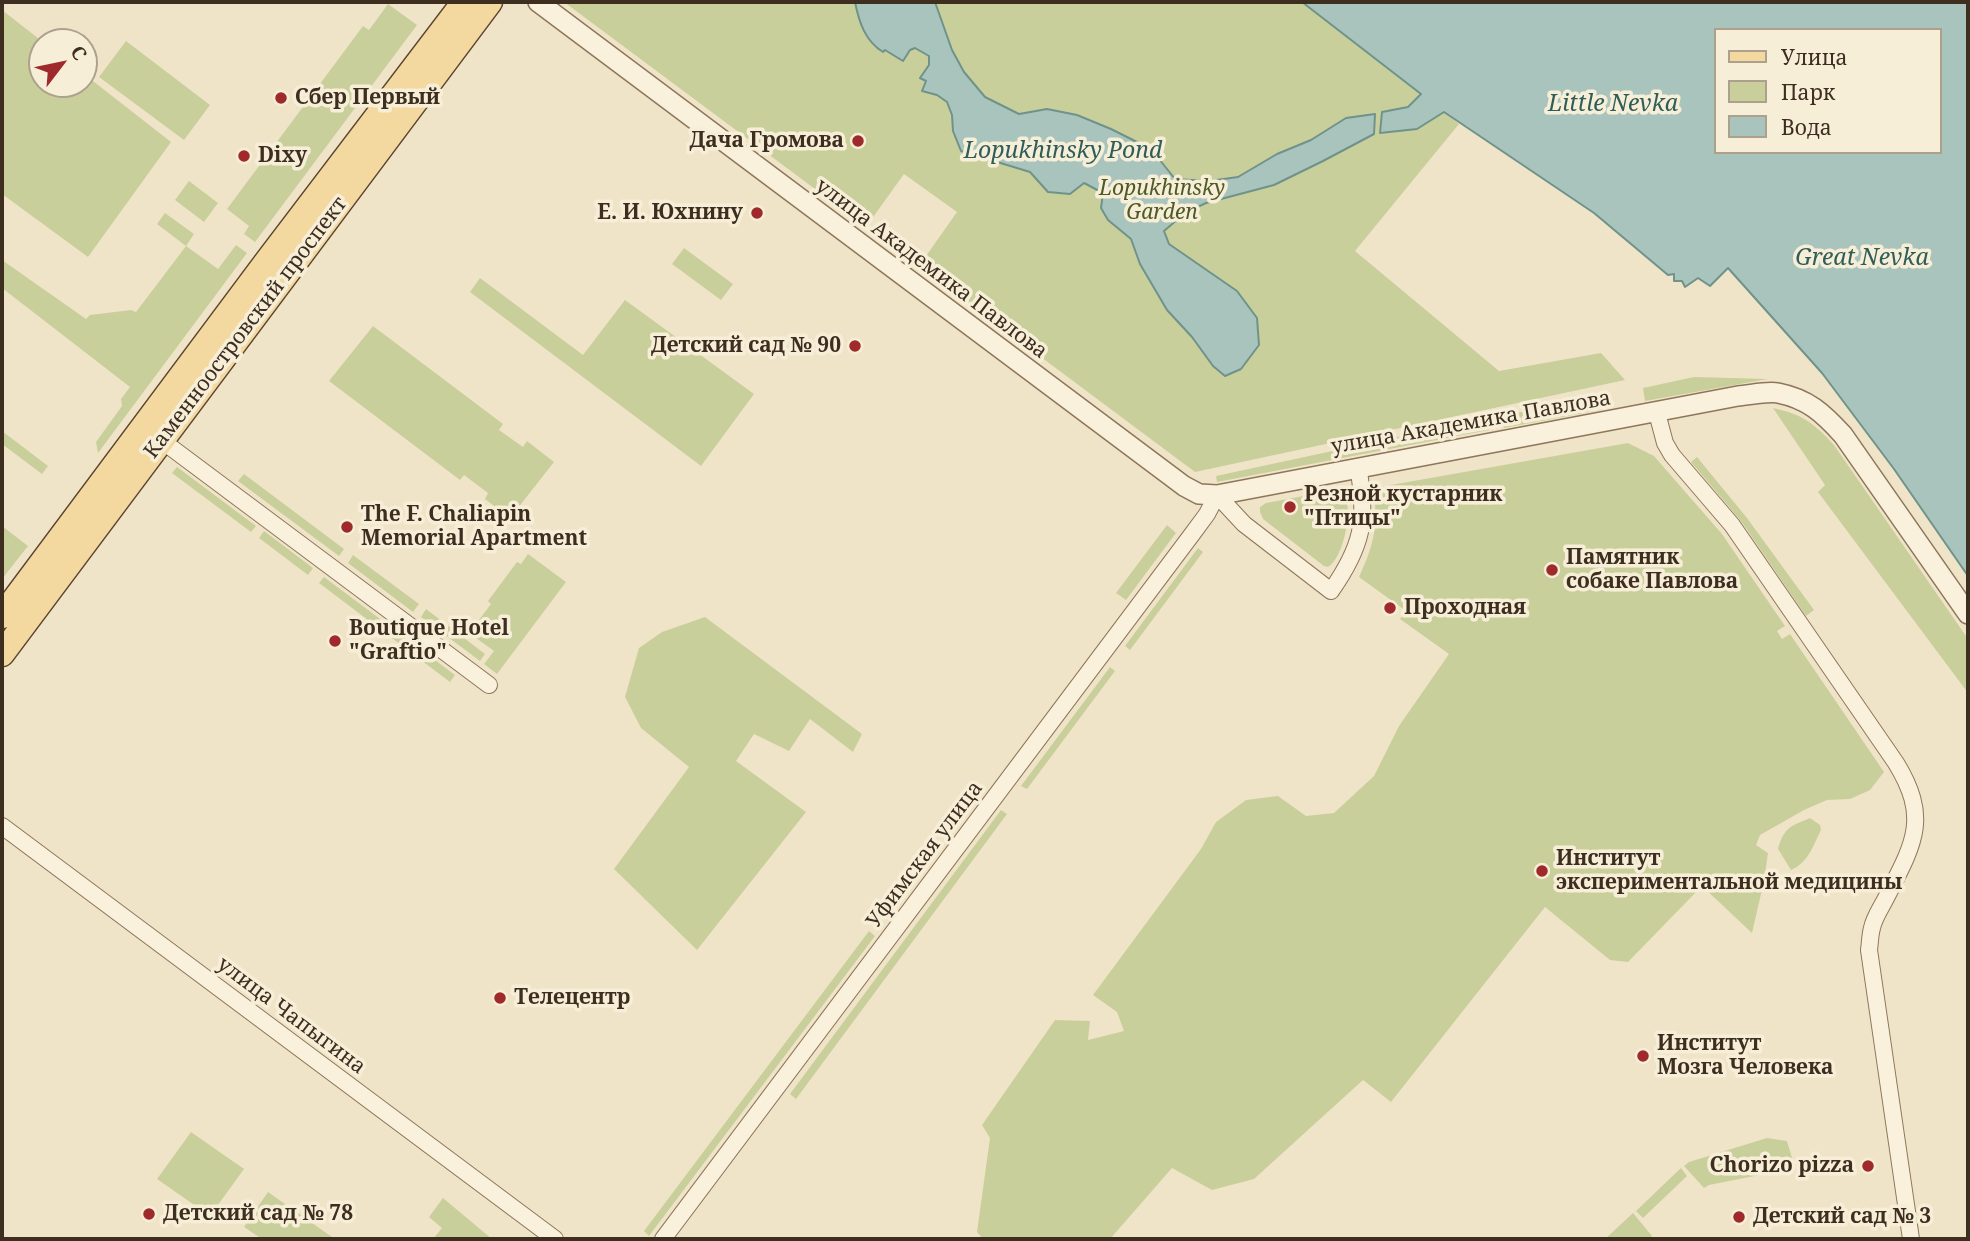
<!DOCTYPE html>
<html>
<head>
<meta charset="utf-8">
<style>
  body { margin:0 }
  #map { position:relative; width:1970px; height:1241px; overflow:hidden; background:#f0e4c8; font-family:"Noto Serif",serif }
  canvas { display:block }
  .frame { position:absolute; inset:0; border:4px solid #3d2e20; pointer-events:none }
  .legend { position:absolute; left:1714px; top:28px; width:228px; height:126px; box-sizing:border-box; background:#f7eed8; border:2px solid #ada18e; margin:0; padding:9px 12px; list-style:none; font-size:21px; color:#3d2e20 }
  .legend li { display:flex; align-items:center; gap:14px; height:35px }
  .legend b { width:35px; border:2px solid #ada18e }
  .north { position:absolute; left:28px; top:28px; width:70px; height:70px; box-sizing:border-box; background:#f7eed8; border:2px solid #ada18e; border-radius:50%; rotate:58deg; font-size:19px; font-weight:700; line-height:28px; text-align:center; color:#3d2e20 }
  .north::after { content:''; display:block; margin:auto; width:24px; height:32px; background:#9e2a2b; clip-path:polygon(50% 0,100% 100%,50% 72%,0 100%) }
</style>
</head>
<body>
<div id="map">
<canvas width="1970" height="1241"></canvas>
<div class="frame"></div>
<ul class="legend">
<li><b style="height:9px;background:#f3d9a0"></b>Улица</li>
<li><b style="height:19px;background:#c9cf9b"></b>Парк</li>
<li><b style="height:19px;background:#a9c4bc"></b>Вода</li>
</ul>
<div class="north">С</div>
</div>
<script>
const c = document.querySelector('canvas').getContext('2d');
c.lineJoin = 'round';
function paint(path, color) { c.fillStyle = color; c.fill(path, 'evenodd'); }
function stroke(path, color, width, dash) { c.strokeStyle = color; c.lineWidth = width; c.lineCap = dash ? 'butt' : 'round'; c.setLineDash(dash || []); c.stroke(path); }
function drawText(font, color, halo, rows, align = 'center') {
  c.font = font + ' "Noto Serif",serif'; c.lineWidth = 7; c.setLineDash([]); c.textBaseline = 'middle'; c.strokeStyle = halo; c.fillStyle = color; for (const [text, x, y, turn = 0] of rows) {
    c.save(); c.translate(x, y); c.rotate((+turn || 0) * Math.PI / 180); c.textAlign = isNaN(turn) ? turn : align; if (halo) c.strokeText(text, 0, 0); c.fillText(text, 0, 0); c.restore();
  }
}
paint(new Path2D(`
  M 564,2 L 1302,2 L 1459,124 L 1355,251 L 1499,371 L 1601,353 L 1625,380 L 1195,472 L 919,266 L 957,212 L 904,174 L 866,227 Z
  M 388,4 L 417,25 L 255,242 L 244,234 L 249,226 L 227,209 L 363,26 L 369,30 Z
  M 2,10 L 43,42 L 42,84 L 84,84 L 84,74 L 171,142 L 88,257 L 2,194 Z
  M 126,41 L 210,105 L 184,140 L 99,77 Z
  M 189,181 L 218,203 L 204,222 L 175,200 Z
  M 165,213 L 194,234 L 186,246 L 218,269 L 236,245 L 247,253 L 98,453 L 96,442 L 122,406 L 121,399 L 130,387 L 2,288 L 2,260 L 86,319 L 90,315 L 131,310 L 136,312 L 186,246 L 157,224 Z
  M 684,248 L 733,284 L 721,300 L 672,264 Z
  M 480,278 L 583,355 L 625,300 L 754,394 L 701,466 L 470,292 Z
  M 373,326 L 503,424 L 499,430 L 523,447 L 527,441 L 554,462 L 510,518 L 485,499 L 488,493 L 464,475 L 460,480 L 329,381 Z
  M 1694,377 L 1768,379 L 1645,401 L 1643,388 Z
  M 1592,398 L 1594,411 L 1504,428 L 1501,416 Z
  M 1773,408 C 1802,414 1814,423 1834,445 L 1968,639 L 1968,693 L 1818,492 L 1825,485 Z
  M 1486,418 L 1489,430 L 1217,482 L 1216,476 Z
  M 2,431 L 48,466 L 42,474 L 2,444 Z
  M 1628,443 L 1654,456 L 1722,534 L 1785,626 L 1777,631 L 1782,639 L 1790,634 L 1884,772 L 1870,790 L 1850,799 L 1827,800 L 1804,810 L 1760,835 L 1756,845 L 1768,853 L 1764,881 L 1752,933 L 1702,886 L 1628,962 L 1610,960 L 1545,907 L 1391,1102 L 1363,1080 L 1254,1179 L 1212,1190 L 1172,1168 L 1110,1239 L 983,1239 L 977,1232 L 990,1138 L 982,1125 L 1055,1020 L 1090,1021 L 1088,1040 L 1124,1031 L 1117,1012 L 1093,995 L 1201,849 L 1216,822 L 1246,800 L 1278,796 L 1306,816 L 1334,813 L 1374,776 L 1399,726 L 1449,654 L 1400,619 L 1406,611 L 1359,577 C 1376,540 1377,527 1374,488 Z
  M 1697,457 L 1747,518 L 1814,610 L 1806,616 L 1741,521 L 1691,462 Z
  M 177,467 L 256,526 L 251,532 L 172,473 Z
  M 244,474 L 344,549 L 339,556 L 238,481 Z
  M 1336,490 C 1341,492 1342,491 1345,497 C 1353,511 1343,559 1328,567 L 1324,566 L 1263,519 L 1260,512 L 1260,507 L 1266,503 Z
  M 1167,525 L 1176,533 L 1126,600 L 1116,593 Z
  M 2,526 L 28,546 L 2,579 Z
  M 264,531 L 313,568 L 308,575 L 259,538 Z
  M 1198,548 L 1203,552 L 1130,650 L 1125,646 Z
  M 528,554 L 566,582 L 497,674 L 484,664 L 494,651 L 469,633 L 491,604 L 488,601 L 517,562 L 521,564 Z
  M 353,555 L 419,604 L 413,612 L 348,563 Z
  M 324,577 L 455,675 L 450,682 L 319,583 Z
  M 426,609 L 485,654 L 480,661 L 421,617 Z
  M 705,617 L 862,734 L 853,752 L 810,719 L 789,751 L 754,734 L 736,761 L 806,812 L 697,950 L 614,869 L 689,767 L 641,728 L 625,697 L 639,648 L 662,632 Z
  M 1110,667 L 1115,671 L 1027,789 L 1021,786 Z
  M 1001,810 L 1007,814 L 796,1099 L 790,1094 Z
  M 1810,818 L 1820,825 L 1821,830 C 1813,846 1808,863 1791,870 L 1778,849 C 1784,827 1791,826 1810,818 Z
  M 869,931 L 875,936 L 649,1236 L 644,1231 Z
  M 191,1132 L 244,1169 L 210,1216 L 157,1179 Z
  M 1767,1138 L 1787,1141 L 1795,1168 L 1709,1185 L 1704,1188 L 1684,1166 L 1689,1162 Z
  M 1681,1168 L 1687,1176 L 1643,1218 L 1636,1211 Z
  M 268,1192 L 332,1237 L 331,1239 L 262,1239 L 244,1227 Z
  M 443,1198 L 492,1239 L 433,1239 L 442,1228 L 429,1217 Z
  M 1633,1213 L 1652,1236 L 1649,1239 L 1605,1239 Z`), '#c9cf9b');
const water = new Path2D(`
  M 855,2 L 935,2 L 952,50 L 964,72 L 985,97 L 1019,114 L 1047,109 L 1077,115 L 1111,129 L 1151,149 L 1175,179 L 1209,181 L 1238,177 L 1277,154 L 1311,140 L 1346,118 L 1375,114 L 1374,134 L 1323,161 L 1274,185 L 1206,203 L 1185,213 L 1164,231 L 1169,244 L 1237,291 L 1257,318 L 1259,345 L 1241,369 L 1225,376 L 1213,366 L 1192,337 L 1167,310 L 1140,264 L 1131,239 L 1108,220 L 1101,208 L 1103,193 L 1084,183 L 1070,194 L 1048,192 L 1030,172 L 961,151 L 953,131 L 952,115 L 947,102 L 937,95 L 922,91 L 926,81 L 920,78 L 929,65 L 929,56 L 915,48 L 910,50 L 903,61 L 885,50 L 883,52 C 865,41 859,22 855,2 Z
  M 1302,2 L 1968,2 L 1968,576 L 1894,469 L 1822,373 L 1728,268 L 1710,286 L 1698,278 L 1685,287 L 1682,281 L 1674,281 L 1674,274 L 1668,275 L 1594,213 L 1444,112 L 1417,129 L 1380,133 L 1382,112 L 1408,107 L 1421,94 ZM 1716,30 L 1940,30 L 1940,152 L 1716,152 Z`);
paint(water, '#a9c4bc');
stroke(water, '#6f938a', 2);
const minor = new Path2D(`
  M 1657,413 L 1665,443 L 1672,455 L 1732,525 L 1896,763 C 1929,817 1915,842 1888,894 C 1883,905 1874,917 1872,928 C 1870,935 1870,943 1869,950 L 1911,1239
  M 161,440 L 489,685
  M 2,826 L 555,1239
  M 663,1239 L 1193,533 L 1207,514 L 1217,495 L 1244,524 L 1331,591 C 1362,547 1368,520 1358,467`);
const tertiary = new Path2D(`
  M 538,2 L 1184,486 L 1199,494 L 1217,495 L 1738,396 C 1751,395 1766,391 1778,393 C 1808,399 1823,413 1843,435 L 1968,614`);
const primary = new Path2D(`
  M 2,616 L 267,261 L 464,2
  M 2,654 L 490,2`);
stroke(minor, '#8d765c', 18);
stroke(tertiary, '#8d765c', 22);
stroke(primary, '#5b4430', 27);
stroke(minor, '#faf1dc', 16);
stroke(tertiary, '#faf1dc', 19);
stroke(primary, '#f3d9a0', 24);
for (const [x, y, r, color] of [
  [281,98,7,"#9e2a2b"],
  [858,141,7,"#9e2a2b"],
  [244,156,7,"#9e2a2b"],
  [757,213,7,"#9e2a2b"],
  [855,346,7,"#9e2a2b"],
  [1290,507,7,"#9e2a2b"],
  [347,527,7,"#9e2a2b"],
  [1552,570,7,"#9e2a2b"],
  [1390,608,7,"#9e2a2b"],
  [335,641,7,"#9e2a2b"],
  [1542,871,7,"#9e2a2b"],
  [500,998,7,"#9e2a2b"],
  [1643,1056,7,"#9e2a2b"],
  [1868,1166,7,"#9e2a2b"],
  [149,1214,7,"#9e2a2b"],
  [1739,1217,7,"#9e2a2b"]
]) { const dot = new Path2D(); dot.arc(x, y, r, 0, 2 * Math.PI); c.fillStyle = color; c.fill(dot); stroke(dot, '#f7eed8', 2.5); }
drawText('bold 21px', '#3d2e20', '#f7eed8', [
  ["Сбер Первый",295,98],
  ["Дача Громова",844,141,"right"],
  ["Dixy",258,156],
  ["Е. И. Юхнину",743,213,"right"],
  ["Детский сад № 90",841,346,"right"],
  ["Резной кустарник",1304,495],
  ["\"Птицы\"",1304,519],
  ["The F. Chaliapin",361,515],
  ["Memorial Apartment",361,539],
  ["Памятник",1566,558],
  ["собаке Павлова",1566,582],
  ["Проходная",1404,608],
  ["Boutique Hotel",349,629],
  ["\"Graftio\"",349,653],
  ["Институт",1556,859],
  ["экспериментальной медицины",1556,883],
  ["Телецентр",514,998],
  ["Институт",1657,1044],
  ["Мозга Человека",1657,1068],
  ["Chorizo pizza",1854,1166,"right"],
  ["Детский сад № 78",163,1214],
  ["Детский сад № 3",1753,1217]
], 'left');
drawText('italic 21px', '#4d5a26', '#f7eed8', [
  ["Lopukhinsky",1162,189],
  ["Garden",1162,213]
]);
drawText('21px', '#3d2e20', '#f7eed8', [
  ["улица Академика Павлова",931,269,37],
  ["Каменноостровский проспект",246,328,-53],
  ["улица Академика Павлова",1471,423,-10],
  ["Уфимская улица",925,855,-53],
  ["улица Чапыгина",291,1016,37]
]);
drawText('italic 23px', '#2f5d5a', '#f7eed8', [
  ["Little Nevka",1613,104],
  ["Lopukhinsky Pond",1063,151],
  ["Great Nevka",1862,258]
]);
</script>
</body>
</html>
